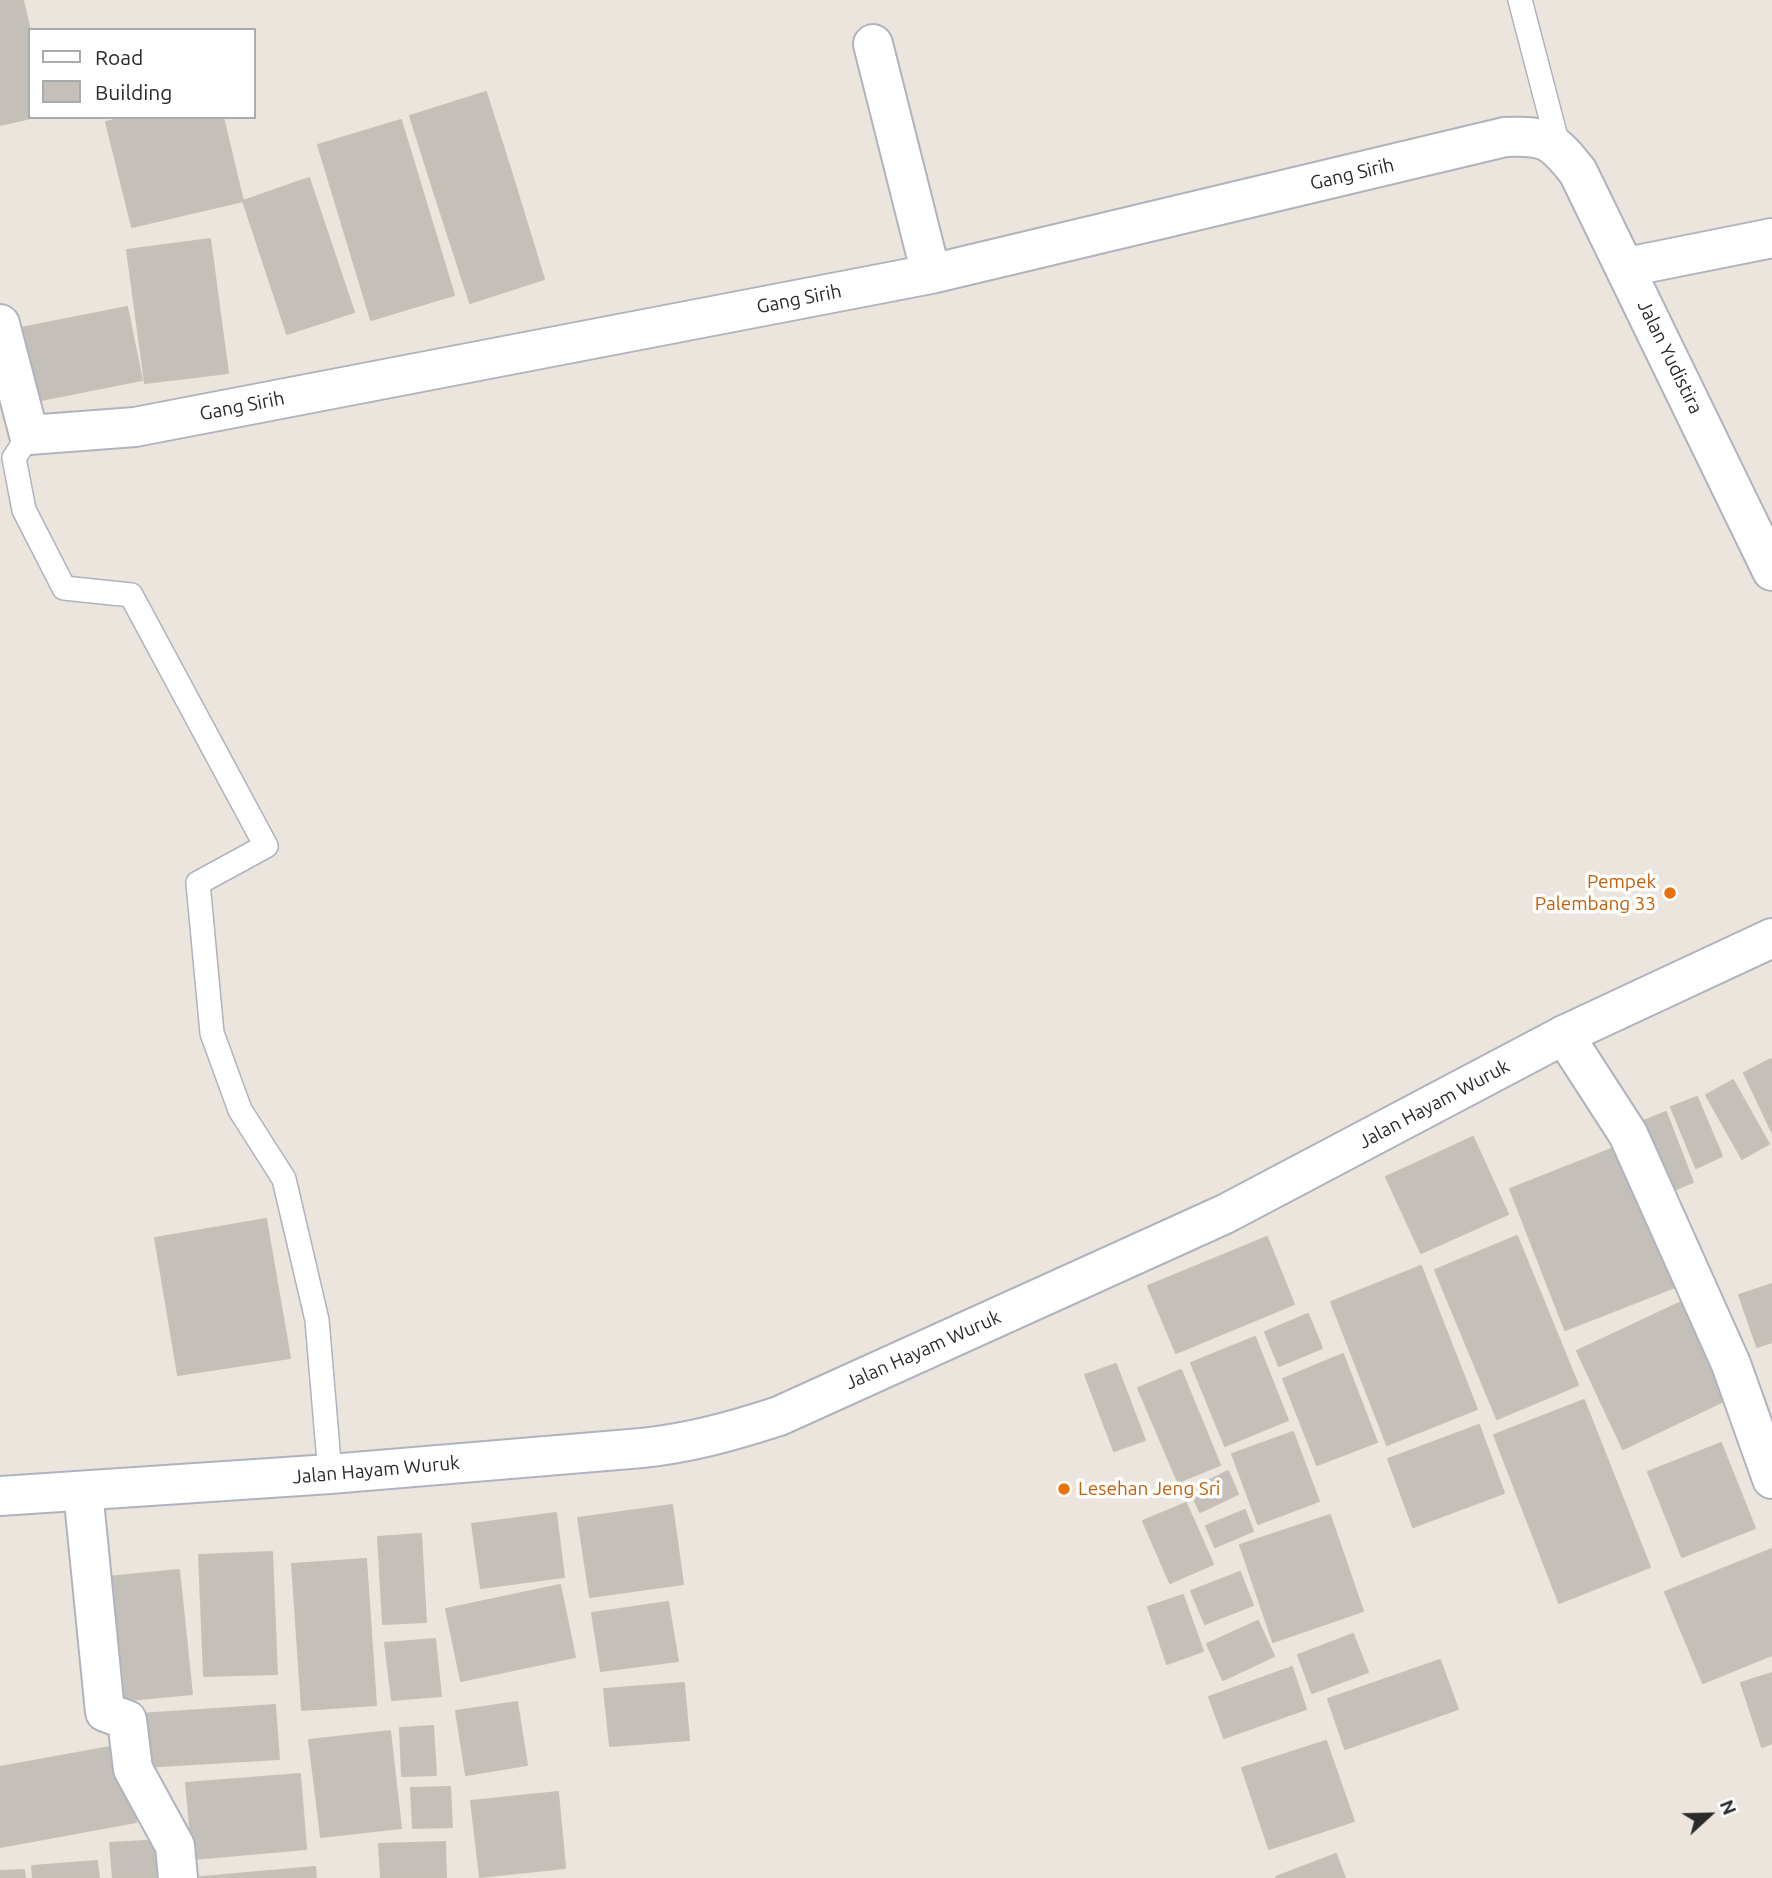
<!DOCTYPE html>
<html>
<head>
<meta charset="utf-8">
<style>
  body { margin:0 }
  #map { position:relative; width:1772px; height:1878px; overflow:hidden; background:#ebe5dd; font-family:Ubuntu,sans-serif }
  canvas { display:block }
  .legend { position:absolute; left:28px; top:28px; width:228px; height:91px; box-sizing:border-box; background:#fff; border:2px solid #aaa; margin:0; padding:9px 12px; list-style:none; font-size:21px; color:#2a2a2a }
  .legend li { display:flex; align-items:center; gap:14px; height:35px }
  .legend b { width:35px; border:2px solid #aaa }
  .north { position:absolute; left:1674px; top:1780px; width:70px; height:70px; -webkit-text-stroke:5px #fff; paint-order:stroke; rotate:68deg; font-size:19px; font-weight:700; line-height:28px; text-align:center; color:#2a2a2a }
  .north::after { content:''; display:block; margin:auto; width:24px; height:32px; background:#2a2a2a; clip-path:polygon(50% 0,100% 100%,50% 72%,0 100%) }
</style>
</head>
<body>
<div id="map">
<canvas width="1772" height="1878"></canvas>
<ul class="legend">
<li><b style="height:9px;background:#fff"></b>Road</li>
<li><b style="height:19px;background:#c4bfb8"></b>Building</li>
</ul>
<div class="north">N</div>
</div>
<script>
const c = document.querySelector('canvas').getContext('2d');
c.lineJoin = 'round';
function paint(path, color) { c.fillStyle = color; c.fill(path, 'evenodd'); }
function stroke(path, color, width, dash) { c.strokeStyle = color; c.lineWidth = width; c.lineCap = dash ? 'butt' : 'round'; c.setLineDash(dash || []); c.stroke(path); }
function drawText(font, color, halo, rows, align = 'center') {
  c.font = font + ' Ubuntu,sans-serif'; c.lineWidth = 7; c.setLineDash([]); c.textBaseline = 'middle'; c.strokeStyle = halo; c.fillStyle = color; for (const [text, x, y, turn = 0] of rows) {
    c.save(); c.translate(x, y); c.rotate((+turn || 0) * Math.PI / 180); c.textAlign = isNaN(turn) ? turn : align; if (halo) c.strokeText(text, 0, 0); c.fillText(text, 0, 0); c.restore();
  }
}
const building = new Path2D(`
  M 0,0 L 23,0 L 30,30 L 30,117 L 35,117 L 0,125 Z
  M 486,92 L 510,168 L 434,192 L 410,116 Z
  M 127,117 L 223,117 L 243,201 L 132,227 L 106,122 Z
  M 401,120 L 454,295 L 371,320 L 318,145 Z
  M 510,168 L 544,279 L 470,303 L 434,192 Z
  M 309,178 L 354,312 L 287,334 L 243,201 Z
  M 210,239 L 228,373 L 145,383 L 127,250 Z
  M 127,307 L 142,380 L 21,404 L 6,331 Z
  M 1771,1059 L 1772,1061 L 1772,1132 L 1744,1073 Z
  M 1733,1080 L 1769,1144 L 1742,1159 L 1706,1095 Z
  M 1697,1097 L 1722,1156 L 1696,1168 L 1671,1107 Z
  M 1666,1112 L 1693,1182 L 1664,1194 L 1636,1124 Z
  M 1473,1137 L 1508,1214 L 1421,1253 L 1386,1177 Z
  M 1624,1144 L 1680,1285 L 1565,1330 L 1510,1189 Z
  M 266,1219 L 290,1358 L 178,1375 L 155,1238 Z
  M 1517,1236 L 1578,1385 L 1497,1419 L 1435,1270 Z
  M 1267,1237 L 1294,1304 L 1176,1353 L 1148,1286 Z
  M 1421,1266 L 1477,1409 L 1387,1445 L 1331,1302 Z
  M 1772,1284 L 1772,1342 L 1757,1347 L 1739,1295 Z
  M 1690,1298 L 1736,1395 L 1623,1449 L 1577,1351 Z
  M 1308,1314 L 1322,1348 L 1279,1366 L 1265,1332 Z
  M 1255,1337 L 1288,1420 L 1225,1446 L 1191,1363 Z
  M 1343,1354 L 1377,1442 L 1317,1465 L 1283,1379 Z
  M 1116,1364 L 1145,1440 L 1114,1451 L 1085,1375 Z
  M 1181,1370 L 1220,1465 L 1178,1482 L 1138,1388 Z
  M 1584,1400 L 1650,1567 L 1559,1603 L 1494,1435 Z
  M 1479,1425 L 1504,1493 L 1413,1527 L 1388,1459 Z
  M 1293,1432 L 1319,1501 L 1258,1524 L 1232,1454 Z
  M 1721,1443 L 1755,1528 L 1682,1557 L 1648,1472 Z
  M 1228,1471 L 1238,1494 L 1200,1512 L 1190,1490 Z
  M 1186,1503 L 1213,1564 L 1170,1583 L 1143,1521 Z
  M 672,1505 L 683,1584 L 590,1597 L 578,1518 Z
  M 1245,1510 L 1253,1531 L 1215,1547 L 1206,1526 Z
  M 556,1513 L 564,1577 L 481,1588 L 472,1524 Z
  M 1330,1515 L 1363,1611 L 1273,1642 L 1240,1545 Z
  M 421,1534 L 426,1622 L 383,1624 L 378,1537 Z
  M 1772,1549 L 1772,1655 L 1703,1683 L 1665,1592 Z
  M 272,1552 L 277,1674 L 204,1676 L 199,1555 Z
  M 366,1559 L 376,1705 L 302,1710 L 292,1564 Z
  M 179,1570 L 192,1694 L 119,1701 L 107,1577 Z
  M 1240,1572 L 1253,1605 L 1205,1624 L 1191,1591 Z
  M 560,1585 L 575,1657 L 461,1681 L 446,1609 Z
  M 1183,1595 L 1203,1651 L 1167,1664 L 1148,1607 Z
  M 668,1602 L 678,1661 L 601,1671 L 592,1613 Z
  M 1258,1621 L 1274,1656 L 1223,1680 L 1207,1644 Z
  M 1353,1634 L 1368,1672 L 1312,1693 L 1298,1655 Z
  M 435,1639 L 441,1696 L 392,1700 L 385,1643 Z
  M 1440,1660 L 1458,1709 L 1345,1749 L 1328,1699 Z
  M 1292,1667 L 1306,1709 L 1224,1738 L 1209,1697 Z
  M 1772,1673 L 1772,1743 L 1762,1747 L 1741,1683 Z
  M 684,1683 L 689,1740 L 610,1746 L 604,1689 Z
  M 517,1702 L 527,1765 L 466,1775 L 456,1711 Z
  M 275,1705 L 279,1759 L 143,1767 L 139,1714 Z
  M 433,1726 L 436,1775 L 402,1776 L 400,1728 Z
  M 390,1731 L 401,1828 L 321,1837 L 309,1740 Z
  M 1326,1741 L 1354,1821 L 1269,1849 L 1242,1768 Z
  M 121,1745 L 136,1822 L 0,1847 L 0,1767 Z
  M 300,1774 L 306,1849 L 193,1859 L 186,1783 Z
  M 450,1787 L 452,1827 L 413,1828 L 411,1788 Z
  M 558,1792 L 565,1868 L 480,1877 L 471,1801 Z
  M 163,1840 L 166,1878 L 113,1878 L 110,1843 Z
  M 445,1842 L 446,1878 L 381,1878 L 379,1844 Z
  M 1336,1854 L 1345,1878 L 1276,1877 Z
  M 97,1861 L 99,1878 L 33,1878 L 32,1866 Z
  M 315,1867 L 316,1878 L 191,1878 Z
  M 24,1870 L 25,1878 L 0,1878 L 0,1871 Z`);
paint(building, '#c4bfb8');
stroke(building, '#c6c1b7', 2);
const lane = new Path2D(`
  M 1520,0 L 1559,149
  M 29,435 L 14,458 L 24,510 L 64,588 L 131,595 L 266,846 L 198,883 L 212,1033 L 240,1110 L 284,1179 L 317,1320 L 330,1474`);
const street = new Path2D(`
  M 873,44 L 931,274
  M 1627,267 L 1772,238
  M 0,324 L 29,435 L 135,427 L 931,274 L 1505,137 C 1546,135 1553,140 1578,172 L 1772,571
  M 1564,1035 L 1628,1134 L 1731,1364 L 1772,1479
  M 83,1491 L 105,1712 L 127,1720 L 133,1769 L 175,1846 L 178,1878`);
const secondary = new Path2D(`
  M 0,1496 L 330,1474 L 642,1448 C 690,1443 733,1431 779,1416 L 1225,1214 L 1564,1035 L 1772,938`);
stroke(lane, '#b0b3bd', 26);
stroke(street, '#b0b3bd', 42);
stroke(secondary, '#b0b3bd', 42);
stroke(lane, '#fff', 23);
stroke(street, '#fff', 38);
stroke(secondary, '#fff', 38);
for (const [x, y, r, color] of [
  [1670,893,7,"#e8710a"],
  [1064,1489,7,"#e8710a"]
]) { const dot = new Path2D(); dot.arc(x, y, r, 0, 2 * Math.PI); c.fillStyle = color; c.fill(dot); stroke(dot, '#fff', 2.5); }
drawText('19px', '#2a2a2a', '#fff', [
  ["Gang Sirih",1352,174,-13],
  ["Gang Sirih",799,299,-11],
  ["Jalan Yudistira",1670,357,64],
  ["Gang Sirih",242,406,-11],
  ["Jalan Hayam Wuruk",1434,1104,-28],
  ["Jalan Hayam Wuruk",923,1350,-24],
  ["Jalan Hayam Wuruk",376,1470,-5]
]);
drawText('19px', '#c56008', '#fff', [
  ["Pempek",1656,882],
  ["Palembang 33",1656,904],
  ["Lesehan Jeng Sri",1078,1489,"left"]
], 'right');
</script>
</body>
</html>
